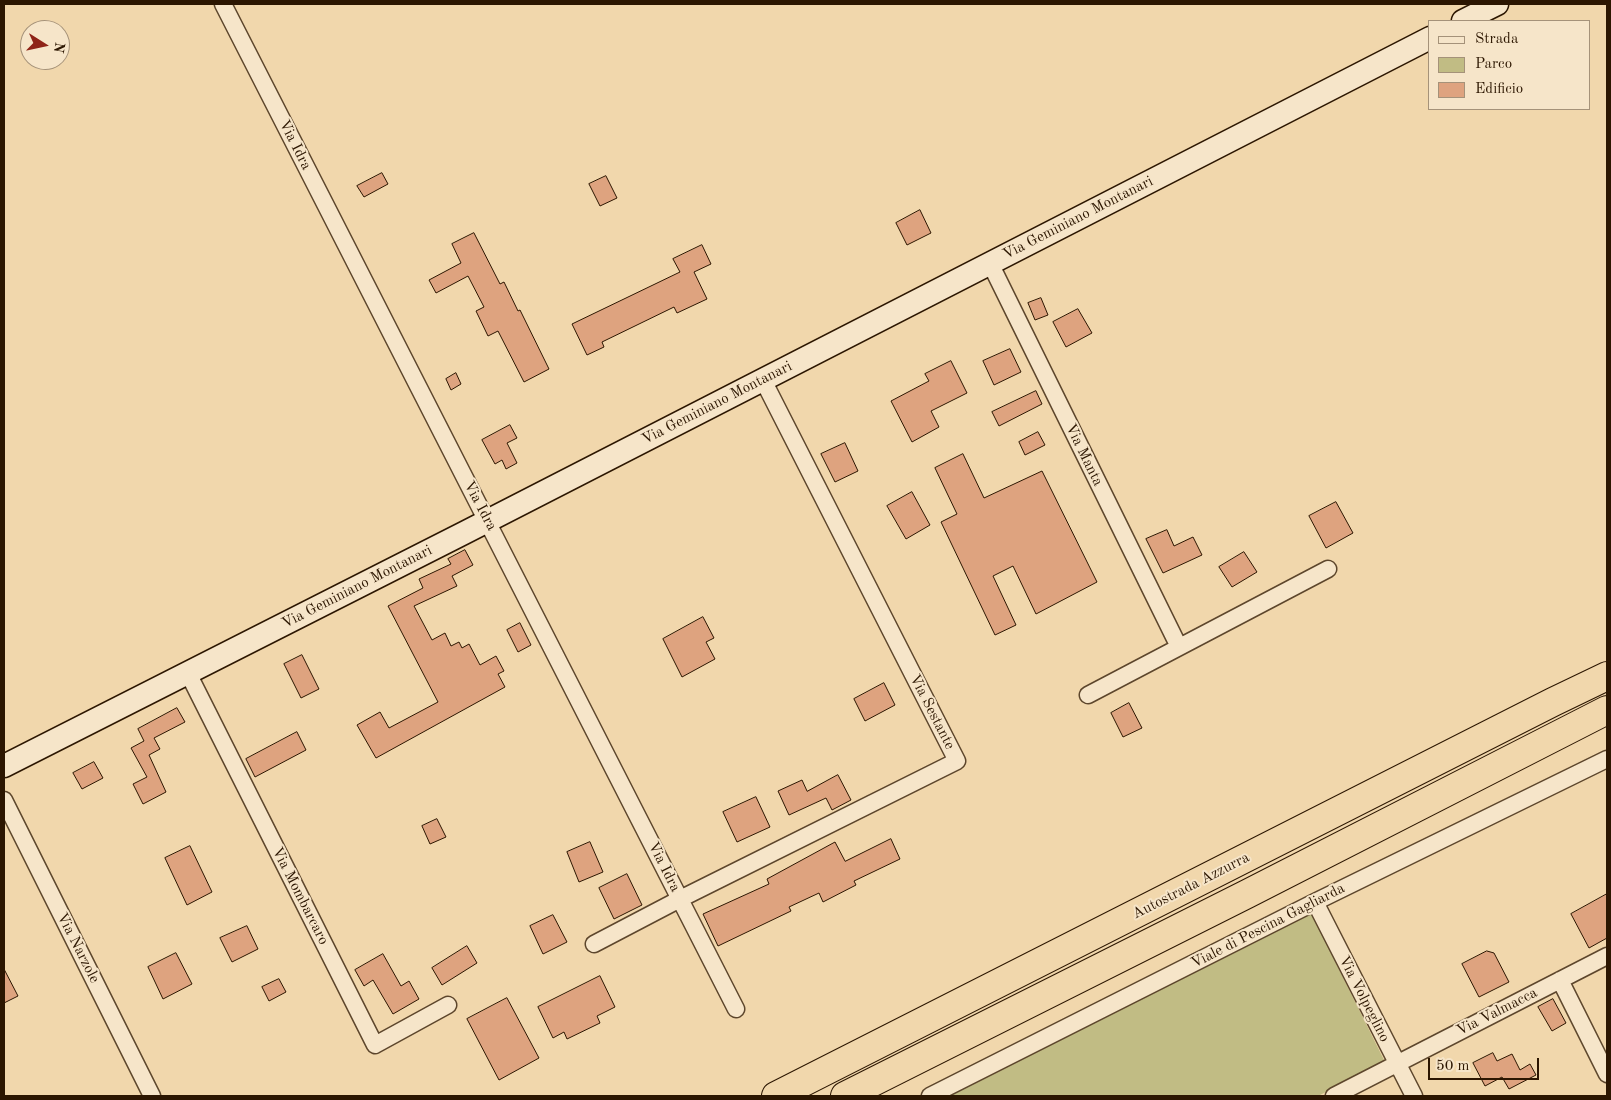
<!DOCTYPE html>
<html>
<head>
<meta charset="utf-8">
<style>
  body { margin:0 }
  #map { position:relative; width:1611px; height:1100px; overflow:hidden; background:#f1d7ac; font-family:"Old Standard TT",serif }
  canvas { display:block }
  .frame { position:absolute; inset:0; border:5px solid #2c1601; pointer-events:none }
  .legend { position:absolute; left:1428px; top:20px; width:162px; height:90px; box-sizing:border-box; background:#f6e5c9; border:1px solid #a59279; margin:0; padding:6px 9px; list-style:none; font-size:15px; color:#2c1601 }
  .legend li { display:flex; align-items:center; gap:10px; height:25px }
  .legend b { width:25px; border:1px solid #a59279 }
  .north { position:absolute; left:20px; top:20px; width:50px; height:50px; box-sizing:border-box; background:#f6e5c9; border:1px solid #a59279; border-radius:50%; rotate:100deg; font-size:14px; font-weight:700; line-height:20px; text-align:center; color:#2c1601 }
  .north::after { content:''; display:block; margin:auto; width:18px; height:22px; background:#8f2418; clip-path:polygon(50% 0,100% 100%,50% 72%,0 100%) }
  .scale { position:absolute; left:1428px; top:1058px; width:111px; height:22px; box-sizing:border-box; border:2px solid #2c1601; border-top:0; padding-left:6px; font-size:15px; line-height:18px; white-space:nowrap; color:#2c1601; -webkit-text-stroke:4px #f6e5c9; paint-order:stroke }
</style>
</head>
<body>
<div id="map">
<canvas width="1611" height="1100"></canvas>
<div class="frame"></div>
<ul class="legend">
<li><b style="height:6px;background:#f6e5c9"></b>Strada</li>
<li><b style="height:14px;background:#c1bc84"></b>Parco</li>
<li><b style="height:14px;background:#dea37f"></b>Edificio</li>
</ul>
<div class="north">N</div>
<div class="scale">50 m</div>
</div>
<script>
const c = document.querySelector('canvas').getContext('2d');
c.lineJoin = 'round';
function paint(path, color) { c.fillStyle = color; c.fill(path, 'evenodd'); }
function stroke(path, color, width, dash) { c.strokeStyle = color; c.lineWidth = width; c.lineCap = dash ? 'butt' : 'round'; c.setLineDash(dash || []); c.stroke(path); }
function drawText(font, color, halo, rows, align = 'center') {
  c.font = font + ' "Old Standard TT",serif'; c.lineWidth = 4; c.setLineDash([]); c.textBaseline = 'middle'; c.strokeStyle = halo; c.fillStyle = color; for (const [text, x, y, turn = 0] of rows) {
    c.save(); c.translate(x, y); c.rotate((+turn || 0) * Math.PI / 180); c.textAlign = isNaN(turn) ? turn : align; if (halo) c.strokeText(text, 0, 0); c.fillText(text, 0, 0); c.restore();
  }
}
paint(new Path2D(`
  M 1311,913 L 1385,1062 L 1318,1096 L 945,1096 Z`), '#c1bc84');
const building = new Path2D(`
  M 382,173 L 388,184 L 364,197 L 357,186 Z
  M 606,176 L 617,198 L 600,206 L 589,184 Z
  M 920,210 L 931,233 L 907,245 L 896,223 Z
  M 474,233 L 500,284 L 504,282 L 518,311 L 520,310 L 549,369 L 524,382 L 498,331 L 488,336 L 476,311 L 484,307 L 468,276 L 436,293 L 429,280 L 461,263 L 452,244 Z
  M 702,245 L 711,264 L 694,272 L 707,299 L 677,313 L 674,307 L 602,342 L 604,347 L 587,355 L 572,324 L 680,272 L 673,259 Z
  M 1041,298 L 1048,315 L 1035,320 L 1028,303 Z
  M 1078,309 L 1092,333 L 1066,347 L 1053,322 Z
  M 1010,349 L 1021,372 L 994,385 L 983,361 Z
  M 951,361 L 967,393 L 931,411 L 939,427 L 912,442 L 891,401 L 929,381 L 925,374 Z
  M 456,373 L 461,384 L 451,390 L 446,379 Z
  M 1036,391 L 1042,404 L 999,426 L 992,412 Z
  M 510,425 L 517,438 L 507,443 L 517,463 L 506,469 L 502,460 L 495,464 L 482,440 Z
  M 1038,432 L 1045,445 L 1025,455 L 1019,442 Z
  M 845,443 L 858,471 L 835,482 L 821,454 Z
  M 963,454 L 984,498 L 1042,471 L 1097,582 L 1036,614 L 1013,566 L 993,576 L 1016,625 L 995,635 L 941,522 L 957,514 L 935,468 Z
  M 912,492 L 930,525 L 906,539 L 887,506 Z
  M 1336,502 L 1353,533 L 1326,548 L 1309,516 Z
  M 1167,530 L 1174,546 L 1193,537 L 1202,555 L 1163,573 L 1146,539 Z
  M 465,550 L 473,565 L 452,576 L 457,586 L 414,606 L 432,640 L 445,633 L 451,646 L 459,642 L 462,648 L 469,644 L 480,665 L 496,656 L 504,671 L 498,674 L 505,687 L 376,758 L 357,725 L 380,712 L 389,728 L 438,702 L 388,606 L 423,588 L 419,579 L 451,564 L 448,559 Z
  M 1244,552 L 1257,572 L 1232,587 L 1219,567 Z
  M 703,617 L 714,638 L 706,642 L 715,659 L 682,677 L 663,639 Z
  M 520,623 L 531,645 L 518,652 L 507,630 Z
  M 302,655 L 319,689 L 301,698 L 284,664 Z
  M 884,683 L 895,705 L 865,721 L 854,699 Z
  M 1129,703 L 1142,728 L 1123,737 L 1111,713 Z
  M 177,708 L 185,722 L 154,738 L 160,749 L 149,755 L 166,792 L 143,804 L 133,784 L 147,777 L 131,748 L 144,741 L 138,729 Z
  M 297,732 L 306,750 L 255,777 L 246,759 Z
  M 94,762 L 103,778 L 82,789 L 73,773 Z
  M 838,775 L 851,800 L 832,810 L 826,798 L 789,815 L 778,791 L 802,780 L 807,791 Z
  M 756,797 L 770,827 L 737,842 L 723,812 Z
  M 437,819 L 446,837 L 430,844 L 422,826 Z
  M 891,839 L 900,859 L 854,881 L 856,885 L 823,902 L 819,893 L 789,907 L 791,911 L 718,946 L 703,914 L 769,884 L 767,879 L 835,842 L 845,861 Z
  M 590,842 L 603,872 L 579,882 L 567,852 Z
  M 190,846 L 212,892 L 187,905 L 165,858 Z
  M 627,874 L 642,905 L 614,919 L 599,888 Z
  M 1607,894 L 1607,938 L 1589,948 L 1571,914 Z
  M 553,915 L 567,942 L 543,954 L 530,926 Z
  M 247,926 L 258,949 L 232,962 L 220,938 Z
  M 467,946 L 477,963 L 442,985 L 432,968 Z
  M 1487,951 L 1494,953 L 1509,982 L 1479,997 L 1462,964 Z
  M 176,953 L 192,984 L 163,999 L 148,967 Z
  M 383,954 L 401,986 L 409,981 L 419,999 L 393,1014 L 373,980 L 364,986 L 355,970 Z
  M 4,969 L 18,996 L 4,1003 Z
  M 600,976 L 615,1007 L 597,1016 L 600,1023 L 567,1039 L 564,1032 L 553,1038 L 538,1007 Z
  M 279,979 L 286,992 L 269,1001 L 262,987 Z
  M 507,998 L 539,1058 L 499,1080 L 467,1019 Z
  M 1553,999 L 1566,1023 L 1552,1031 L 1538,1007 Z
  M 1493,1053 L 1497,1061 L 1512,1054 L 1520,1070 L 1530,1064 L 1536,1075 L 1509,1089 L 1502,1077 L 1485,1086 L 1473,1063 Z`);
paint(building, '#dea37f');
stroke(building, '#2c1601', 1);
const street = new Path2D(`
  M 223,4 L 736,1009
  M 990,263 L 1179,647
  M 188,673 L 375,1045 L 448,1005
  M 1088,695 L 1328,569
  M 4,800 L 152,1096
  M 1315,902 L 1414,1096
  M 594,944 L 680,899 L 957,761 L 763,380
  M 1560,980 L 1607,1074
  M 930,1096 L 1315,902 L 1607,759
  M 1334,1096 L 1607,956`);
const secondary = new Path2D(`
  M 1463,21 L 1497,4
  M 4,766 L 464,533 L 1430,38`);
const highway = new Path2D(`
  M 776,1096 L 1553,702 L 1607,676
  M 845,1096 L 1247,894 L 1607,710`);
stroke(street, '#5d462c', 19);
stroke(secondary, '#2c1601', 25);
stroke(highway, '#2c1601', 30);
stroke(street, '#f6e5c9', 16);
stroke(secondary, '#f6e5c9', 22);
stroke(highway, '#f1d7ac', 28);
drawText('15px', '#2c1601', '#f6e5c9', [
  ["Via Idra",295,145,63],
  ["Via Geminiano Montanari",1078,218,-27],
  ["Via Geminiano Montanari",717,403,-27],
  ["Via Manta",1084,455,64],
  ["Via Idra",480,506,62],
  ["Via Geminiano Montanari",357,587,-27],
  ["Via Sestante",932,712,63],
  ["Via Idra",664,867,63],
  ["Autostrada Azzurra",1191,886,-27],
  ["Via Mombarcaro",300,896,63],
  ["Viale di Pescina Gagliarda",1268,926,-27],
  ["Via Narzole",78,948,63],
  ["Via Volpeglino",1364,999,63],
  ["Via Valmacca",1497,1012,-27]
]);
</script>
</body>
</html>
